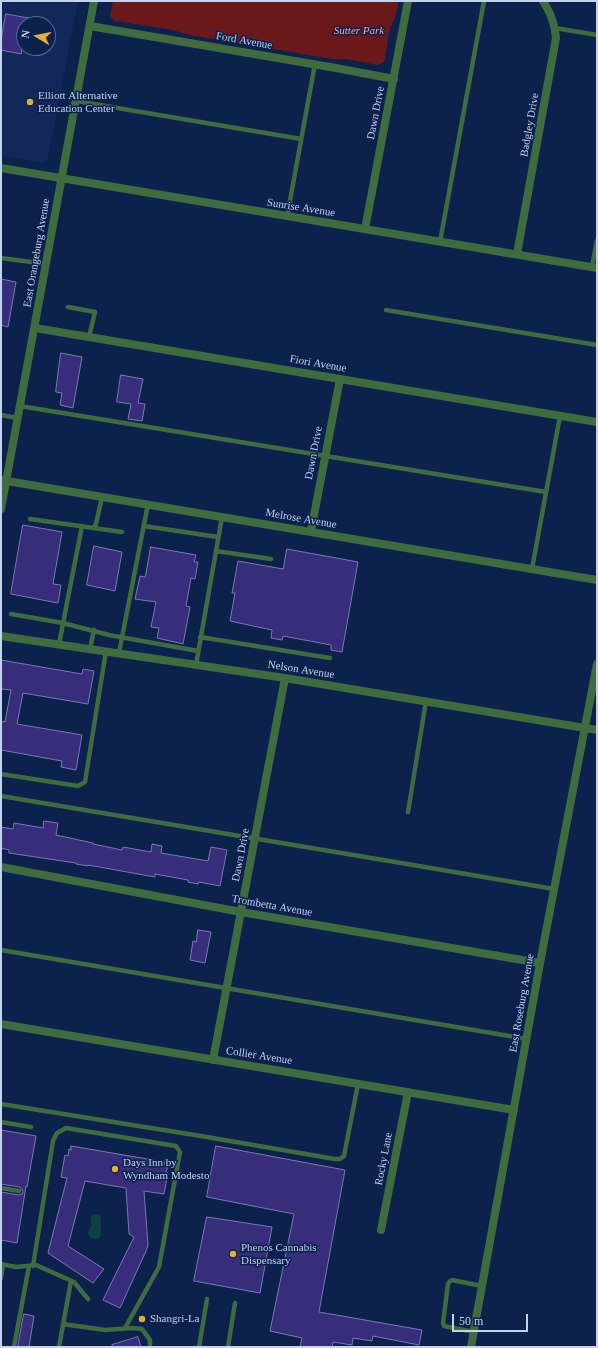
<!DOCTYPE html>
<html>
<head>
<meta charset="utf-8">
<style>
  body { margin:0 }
  #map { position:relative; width:598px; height:1348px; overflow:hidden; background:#0d214d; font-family:Georgia,serif }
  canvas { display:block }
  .frame { position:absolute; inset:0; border:2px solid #c3d2ee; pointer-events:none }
  .north { position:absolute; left:16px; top:16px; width:40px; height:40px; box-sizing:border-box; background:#0d214d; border:1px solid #56688d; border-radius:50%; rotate:280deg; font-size:11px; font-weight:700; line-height:16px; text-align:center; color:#c3d2ee }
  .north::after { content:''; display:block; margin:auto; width:14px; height:18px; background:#e3ae35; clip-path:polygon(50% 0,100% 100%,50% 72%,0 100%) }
  .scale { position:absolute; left:452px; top:1314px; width:76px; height:18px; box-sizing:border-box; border:2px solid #c3d2ee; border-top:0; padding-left:5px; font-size:12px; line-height:14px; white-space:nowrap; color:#c3d2ee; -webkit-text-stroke:3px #0d214d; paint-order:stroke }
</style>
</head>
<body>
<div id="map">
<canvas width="598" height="1348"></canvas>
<div class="frame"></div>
<div class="north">N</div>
<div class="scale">50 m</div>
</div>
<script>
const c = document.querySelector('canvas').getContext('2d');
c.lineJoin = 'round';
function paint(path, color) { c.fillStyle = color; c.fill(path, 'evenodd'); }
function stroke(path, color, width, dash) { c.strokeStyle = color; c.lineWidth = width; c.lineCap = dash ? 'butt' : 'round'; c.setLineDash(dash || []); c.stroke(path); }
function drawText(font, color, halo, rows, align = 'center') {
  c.font = font + ' Georgia,serif'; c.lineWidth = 3; c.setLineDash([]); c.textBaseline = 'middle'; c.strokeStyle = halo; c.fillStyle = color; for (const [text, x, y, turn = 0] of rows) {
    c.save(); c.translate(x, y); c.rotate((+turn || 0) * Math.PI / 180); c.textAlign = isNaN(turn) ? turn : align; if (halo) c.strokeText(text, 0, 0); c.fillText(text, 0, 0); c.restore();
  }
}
paint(new Path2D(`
  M 1,1 L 78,1 L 48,158 L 43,163 L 1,156 ZM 24,24 L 48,24 L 48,48 L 24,48 Z`), '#12285b');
paint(new Path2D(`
  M 113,1 L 398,1 C 398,13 394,19 390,29 C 387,39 387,49 385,59 L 384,62 L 378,65 L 346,59 L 332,59 L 189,35 L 173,30 L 115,21 L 110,16 Z`), '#6b181b');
paint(new Path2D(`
  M 95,1214 L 100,1216 C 102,1220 100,1222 101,1227 C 101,1233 102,1236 97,1239 L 91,1238 L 88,1234 L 89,1229 L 92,1226 L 90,1219 L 91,1216 Z`), '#0d3f43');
const building = new Path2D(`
  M 6,14 L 40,20 L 39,24 L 24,24 L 24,40 L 21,54 L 1,50 L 1,41 Z
  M 1,279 L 16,282 L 8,327 L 1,325 Z
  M 61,353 L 82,357 L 73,408 L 60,405 L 62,393 L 56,392 Z
  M 121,375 L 143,379 L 138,403 L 145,404 L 142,421 L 128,419 L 131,404 L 117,402 Z
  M 23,525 L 62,532 L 53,584 L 61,585 L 58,603 L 11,594 Z
  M 94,546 L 122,552 L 115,591 L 87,585 Z
  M 151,547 L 196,555 L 194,562 L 198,562 L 195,579 L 191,578 L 186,606 L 190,607 L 183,644 L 157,638 L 159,628 L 151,627 L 156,602 L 135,599 L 140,576 L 145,577 Z
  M 287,549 L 358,562 L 342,652 L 331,650 L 331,645 L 283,636 L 282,640 L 271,638 L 272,630 L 230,621 L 235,593 L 232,593 L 238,561 L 283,569 Z
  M 1,660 L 82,674 L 83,669 L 94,671 L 88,704 L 23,693 L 17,724 L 82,735 L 76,770 L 61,767 L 62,761 L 1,750 L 1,721 L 5,722 L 11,690 L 1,689 Z
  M 44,821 L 58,823 L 56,835 L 93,843 L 93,844 L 122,850 L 123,847 L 151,852 L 152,844 L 162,846 L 161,853 L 208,861 L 211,847 L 227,850 L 220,886 L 199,882 L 198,884 L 188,882 L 188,880 L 155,874 L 155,877 L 88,865 L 88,866 L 76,864 L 76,863 L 9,853 L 9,850 L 1,848 L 1,827 L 13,829 L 14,823 L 43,828 Z
  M 198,930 L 211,932 L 205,963 L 190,960 L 193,941 L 196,942 Z
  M 1,1130 L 36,1136 L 27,1187 L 26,1186 L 17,1243 L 1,1240 L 1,1192 L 19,1195 L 22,1194 L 23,1191 L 20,1187 L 1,1184 Z
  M 71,1146 L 165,1162 L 165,1165 L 168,1165 L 166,1172 L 168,1173 L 164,1194 L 144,1191 L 148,1245 L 146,1251 L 120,1308 L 103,1300 L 134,1237 L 129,1234 L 126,1188 L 85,1181 L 68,1246 L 104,1269 L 93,1283 L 48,1253 L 67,1178 L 61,1177 L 65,1155 L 68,1156 L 69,1149 L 71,1150 Z
  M 216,1146 L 345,1170 L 319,1312 L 422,1330 L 419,1345 L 373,1336 L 372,1341 L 353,1338 L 352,1345 L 333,1342 L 332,1347 L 300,1347 L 302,1338 L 270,1331 L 294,1214 L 207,1197 Z
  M 207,1217 L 272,1227 L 260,1293 L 194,1281 Z
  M 24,1314 L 34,1316 L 29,1347 L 18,1347 Z
  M 138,1337 L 141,1347 L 112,1347 L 112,1345 Z`);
paint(building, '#372d7b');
stroke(building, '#7979b1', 1);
stroke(new Path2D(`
  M 555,28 L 597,35
  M 76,101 L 301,139
  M 287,217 L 315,64
  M 440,242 L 484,1
  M 1,258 L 46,264
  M 592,267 L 597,240
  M 68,307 L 95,312 L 89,337
  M 386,310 L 597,345
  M 20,406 L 546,492
  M 1,415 L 18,418
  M 30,519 L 122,532
  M 144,526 L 218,537
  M 93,528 L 96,524 L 102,497
  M 216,551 L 271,559
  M 532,569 L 560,416
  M 11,614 L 63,623 L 109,635 L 198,651
  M 200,637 L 330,658
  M 59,644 L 82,526
  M 90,649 L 94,630
  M 119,653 L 148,504
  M 196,665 L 222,517
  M 1,774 L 78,786 L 85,782 L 106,651
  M 1,796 L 419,866 L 554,889
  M 408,812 L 426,701
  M 1,950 L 527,1039
  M 1,1104 L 201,1136 L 335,1159 L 340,1159 L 344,1156 L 358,1084
  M 1,1122 L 31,1127
  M 1,1188 L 19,1191
  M 1,1264 L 16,1267 L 36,1265 L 74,1282 L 88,1299
  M 33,1266 L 53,1141 L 57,1133 L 66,1128 L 176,1146 L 180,1152 L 159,1267 L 125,1328
  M 1,1278 L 3,1265
  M 63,1324 L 105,1330 L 132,1328 L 142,1329 L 150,1340 L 150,1347
  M 474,1332 L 444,1326 L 443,1323 L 448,1284 L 449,1282 L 452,1280 L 482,1286
  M 14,1347 L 29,1266
  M 59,1347 L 71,1281
  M 199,1347 L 207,1299
  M 228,1347 L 235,1303`), '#406b3f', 4.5);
stroke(new Path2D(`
  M 90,26 L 336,68 L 394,79
  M 365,229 L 408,1
  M 517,254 L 556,38 C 555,25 551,13 543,1
  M 35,328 L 597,422
  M 1,480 L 597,580
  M 311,531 L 340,379
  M 1,636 L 285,678 L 597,730
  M 1,867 L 241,912 L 540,963
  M 1,1024 L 514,1110
  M 213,1060 L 285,678
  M 381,1230 L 408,1092
  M 471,1347 L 540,963 L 597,664`), '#406b3f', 8);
stroke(new Path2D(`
  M 1,168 L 597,268
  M 1,509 L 94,1`), '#406b3f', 8);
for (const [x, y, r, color] of [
  [30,102,4,"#e3ae35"],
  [115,1169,4,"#e3ae35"],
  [233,1254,4,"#e3ae35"],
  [142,1319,4,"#e3ae35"]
]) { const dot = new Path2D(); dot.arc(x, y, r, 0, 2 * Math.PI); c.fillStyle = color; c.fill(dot); stroke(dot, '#0d214d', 1.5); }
drawText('italic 11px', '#f8a9a4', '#0d214d', [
  ["Sutter Park",359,31]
]);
drawText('11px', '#c3d2ee', '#0d214d', [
  ["Ford Avenue",244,41,10],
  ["Dawn Drive",376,113,-79],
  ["Badgley Drive",530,125,-80],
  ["Sunrise Avenue",301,208,9],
  ["East Orangeburg Avenue",37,253,-80],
  ["Fiori Avenue",318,364,10],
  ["Dawn Drive",314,453,-79],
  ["Melrose Avenue",301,519,10],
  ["Nelson Avenue",301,670,9],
  ["Dawn Drive",241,855,-79],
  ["Trombetta Avenue",272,906,10],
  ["East Roseburg Avenue",522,1003,-80],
  ["Collier Avenue",259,1056,9],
  ["Rocky Lane",384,1159,-79]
]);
drawText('11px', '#c3d2ee', '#0d214d', [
  ["Elliott Alternative",38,96],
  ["Education Center",38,109],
  ["Days Inn by",123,1163],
  ["Wyndham Modesto",123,1176],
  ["Phenos Cannabis",241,1248],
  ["Dispensary",241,1261],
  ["Shangri-La",150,1319]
], 'left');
</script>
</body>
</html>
